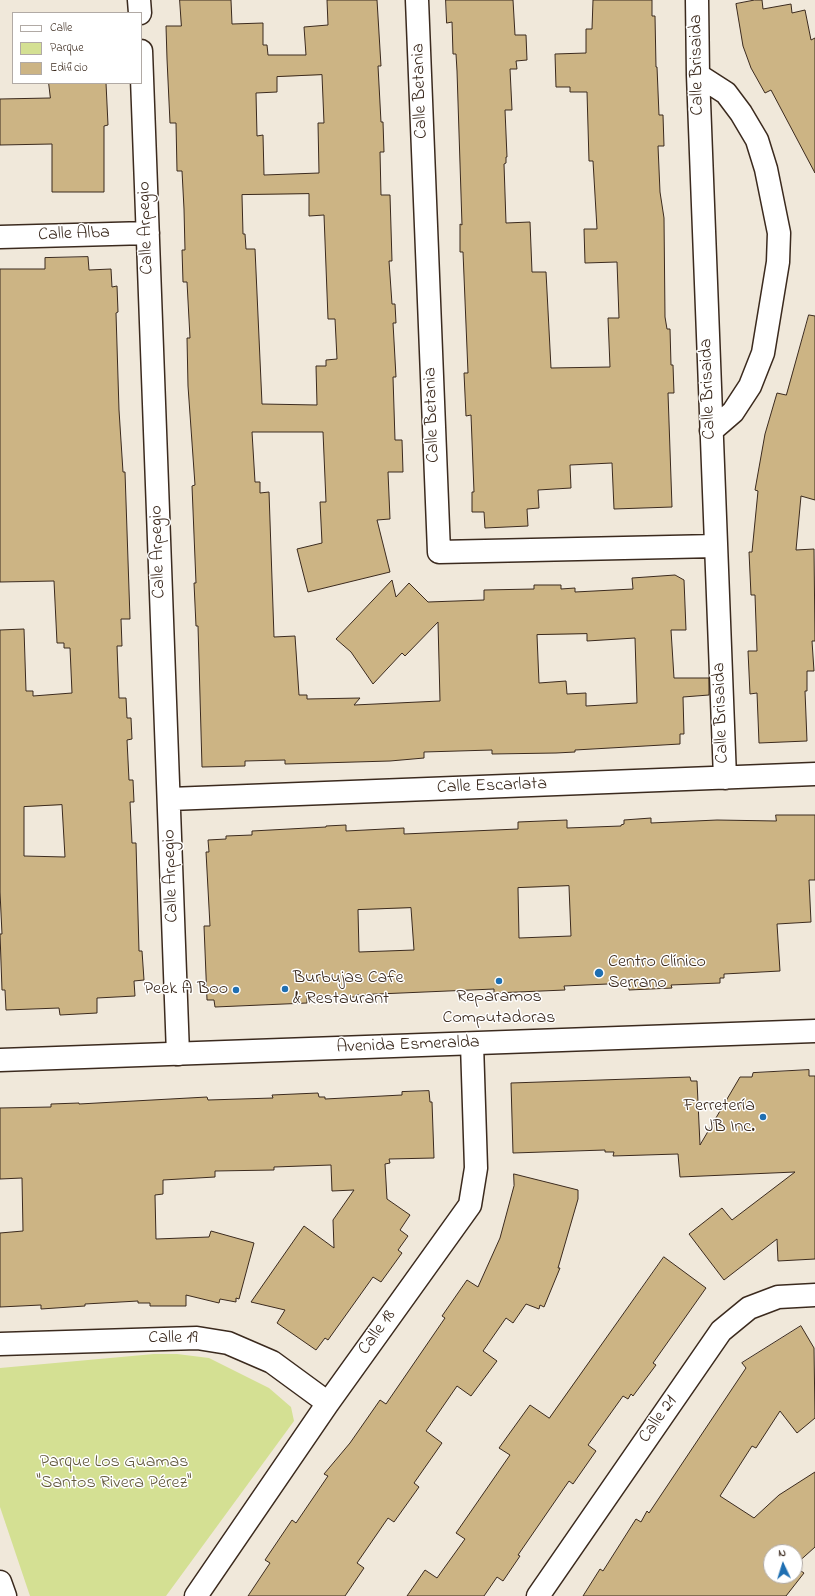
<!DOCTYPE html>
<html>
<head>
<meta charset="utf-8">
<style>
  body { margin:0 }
  #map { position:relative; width:815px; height:1596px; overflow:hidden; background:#f0e8da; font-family:"Indie Flower",sans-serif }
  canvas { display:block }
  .legend { position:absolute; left:12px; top:12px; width:130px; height:72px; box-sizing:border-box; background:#fff; border:1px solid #b1aaa5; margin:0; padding:5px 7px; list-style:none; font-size:12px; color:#3b2a1e }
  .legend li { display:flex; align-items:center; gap:8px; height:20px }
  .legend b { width:20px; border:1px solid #b1aaa5 }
  .north { position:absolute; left:763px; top:1544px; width:40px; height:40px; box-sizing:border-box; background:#fff; border:1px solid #b1aaa5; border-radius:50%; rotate:356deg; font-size:11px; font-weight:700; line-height:16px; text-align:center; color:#3b2a1e }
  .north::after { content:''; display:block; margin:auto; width:14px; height:18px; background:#1f6fb2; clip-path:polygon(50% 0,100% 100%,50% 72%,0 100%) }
</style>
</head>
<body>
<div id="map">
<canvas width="815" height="1596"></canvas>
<ul class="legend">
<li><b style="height:5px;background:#fff"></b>Calle</li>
<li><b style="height:11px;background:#d4e093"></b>Parque</li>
<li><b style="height:11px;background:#ccb484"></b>Edificio</li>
</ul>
<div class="north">N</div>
</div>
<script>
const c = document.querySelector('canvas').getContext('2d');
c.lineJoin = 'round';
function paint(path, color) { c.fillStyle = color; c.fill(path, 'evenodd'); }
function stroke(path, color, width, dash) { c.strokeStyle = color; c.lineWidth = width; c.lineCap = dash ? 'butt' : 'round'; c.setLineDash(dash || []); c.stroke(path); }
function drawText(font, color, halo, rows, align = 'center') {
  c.font = font + ' "Indie Flower",sans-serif'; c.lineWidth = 3; c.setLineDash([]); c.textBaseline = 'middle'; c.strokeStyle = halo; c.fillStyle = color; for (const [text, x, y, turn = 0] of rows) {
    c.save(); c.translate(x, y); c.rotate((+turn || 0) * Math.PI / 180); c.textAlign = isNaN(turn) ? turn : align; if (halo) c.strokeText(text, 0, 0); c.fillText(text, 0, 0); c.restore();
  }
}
paint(new Path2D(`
  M 154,1354 L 177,1354 L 209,1358 L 269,1388 L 291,1407 L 294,1421 L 166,1596 L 30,1596 L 0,1507 L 0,1368 Z`), '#d4e093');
const building = new Path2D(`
  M 180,0 L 231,0 L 232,24 L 263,23 L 263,45 L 267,45 L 268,55 L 306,55 L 304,27 L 328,25 L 327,0 L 377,0 L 381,66 L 378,66 L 381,122 L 383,122 L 384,152 L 380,152 L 381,195 L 390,195 L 392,261 L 389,261 L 392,304 L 395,304 L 396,323 L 393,323 L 396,377 L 393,377 L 395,440 L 402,440 L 403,472 L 388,472 L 390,519 L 377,520 L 390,572 L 308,592 L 297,549 L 322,543 L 320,502 L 326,502 L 323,432 L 252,432 L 255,482 L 260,482 L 260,493 L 269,492 L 274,637 L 295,636 L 299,695 L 307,695 L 307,699 L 360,698 L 354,705 L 440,701 L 438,622 L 405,656 L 402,653 L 373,684 L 351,652 L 336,639 L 392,580 L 396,597 L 409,583 L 428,602 L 484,600 L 484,590 L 534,589 L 534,585 L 561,585 L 561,589 L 575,588 L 575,592 L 633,589 L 632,578 L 675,575 L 684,580 L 686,630 L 671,630 L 674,678 L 709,678 L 709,695 L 683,697 L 684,734 L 680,734 L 680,744 L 575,750 L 575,752 L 556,753 L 492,754 L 492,750 L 424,752 L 424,758 L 390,761 L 285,764 L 285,760 L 245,761 L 245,766 L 202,767 L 198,626 L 196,626 L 194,583 L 196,583 L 192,486 L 195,485 L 188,386 L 187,338 L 190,338 L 187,282 L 183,282 L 182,250 L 185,250 L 184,209 L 182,171 L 177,171 L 176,123 L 170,123 L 167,59 L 166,26 L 181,26 ZM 322,75 L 324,123 L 318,123 L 319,173 L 264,175 L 263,135 L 257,136 L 256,93 L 277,92 L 277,77 ZM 309,194 L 309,216 L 324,215 L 328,319 L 335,319 L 337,359 L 326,360 L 326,366 L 316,366 L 317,405 L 262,404 L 255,249 L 246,249 L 245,234 L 243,234 L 242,195 ZM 587,634 L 587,641 L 635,638 L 637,703 L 586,706 L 586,693 L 567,694 L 566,681 L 539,683 L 537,635 Z
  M 446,0 L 513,0 L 515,35 L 526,35 L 527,60 L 516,61 L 517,69 L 510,69 L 512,110 L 505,110 L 507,157 L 506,157 L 506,163 L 504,164 L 506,223 L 530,222 L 532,272 L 546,272 L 551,368 L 610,367 L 608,318 L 619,318 L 617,262 L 585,263 L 584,229 L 597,229 L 593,161 L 589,161 L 587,92 L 570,92 L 570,87 L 556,87 L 555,54 L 586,53 L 586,29 L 592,29 L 593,0 L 652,0 L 652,16 L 655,16 L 656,67 L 657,67 L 659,115 L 663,115 L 664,146 L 658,146 L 660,192 L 664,218 L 665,317 L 667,329 L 670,329 L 671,365 L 673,365 L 674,393 L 668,393 L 672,507 L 614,509 L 612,463 L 570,465 L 571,488 L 538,490 L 539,508 L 527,509 L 528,526 L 485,528 L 484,512 L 472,512 L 472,492 L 474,492 L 471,415 L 466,416 L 464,373 L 468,373 L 463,252 L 460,252 L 460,224 L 462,225 L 457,71 L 456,54 L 453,54 L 452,22 L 447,23 Z
  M 755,0 L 762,0 L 763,9 L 791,4 L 792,13 L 805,10 L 811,40 L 815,38 L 815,173 L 771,90 L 765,93 L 751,68 L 743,46 L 736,4 Z
  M 49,83 L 106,83 L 108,125 L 104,126 L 104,192 L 52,192 L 52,144 L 0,145 L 0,99 L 50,98 Z
  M 88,257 L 89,270 L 111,269 L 112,287 L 117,286 L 118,312 L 116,313 L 119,410 L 123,472 L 125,472 L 130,619 L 121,619 L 122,646 L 117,646 L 119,698 L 126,698 L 127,718 L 131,718 L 132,739 L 127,740 L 129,780 L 133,780 L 134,802 L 130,802 L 132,843 L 136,843 L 139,951 L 142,951 L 144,980 L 134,981 L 135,996 L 97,998 L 97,1013 L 60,1015 L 59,1008 L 6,1010 L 5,990 L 2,990 L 0,934 L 2,934 L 0,892 L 0,630 L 24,629 L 26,691 L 33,691 L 33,696 L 72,693 L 70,648 L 64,648 L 64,643 L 57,643 L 54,581 L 0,582 L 0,269 L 45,269 L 45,258 ZM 62,805 L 65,857 L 24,856 L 24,807 Z
  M 809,315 L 815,316 L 815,500 L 801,496 L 796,550 L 814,549 L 815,641 L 812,641 L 814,671 L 807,671 L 807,691 L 805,691 L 807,741 L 759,743 L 757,693 L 750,694 L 748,651 L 757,651 L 755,595 L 751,595 L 749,552 L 752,552 L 758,491 L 755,490 L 765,434 L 777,393 L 786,395 Z
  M 776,815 L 815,815 L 815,880 L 809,880 L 811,922 L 777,924 L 780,971 L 724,974 L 724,978 L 720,978 L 720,983 L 671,985 L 672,988 L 629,990 L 629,983 L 564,986 L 565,990 L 494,993 L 494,989 L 355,995 L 355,997 L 307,998 L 307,1003 L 215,1007 L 214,1000 L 207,1000 L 204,926 L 210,926 L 206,852 L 209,852 L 208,840 L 226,839 L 226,836 L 252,835 L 252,831 L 326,827 L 326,826 L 346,825 L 346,831 L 404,828 L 404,834 L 518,829 L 518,822 L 567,820 L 567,828 L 621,826 L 621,825 L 624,824 L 624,820 L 651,818 L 651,823 L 717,820 L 776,821 ZM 569,886 L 571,936 L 519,938 L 518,888 ZM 411,908 L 414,950 L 359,952 L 358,910 Z
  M 809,1070 L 809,1076 L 815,1076 L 815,1259 L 778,1261 L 777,1239 L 724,1280 L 689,1234 L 722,1208 L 732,1220 L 795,1172 L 680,1177 L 678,1154 L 613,1156 L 614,1152 L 605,1152 L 605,1150 L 513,1153 L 511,1083 L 690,1077 L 691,1081 L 697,1081 L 700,1145 L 740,1077 L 752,1077 L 753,1073 Z
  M 429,1091 L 430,1102 L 432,1102 L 434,1158 L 389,1159 L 390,1163 L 385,1164 L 387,1199 L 410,1215 L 400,1230 L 408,1236 L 398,1250 L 402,1253 L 381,1282 L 373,1277 L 328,1340 L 325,1338 L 316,1350 L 277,1323 L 285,1310 L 251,1302 L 304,1226 L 334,1248 L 333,1220 L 354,1190 L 332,1191 L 331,1165 L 274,1167 L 274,1170 L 215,1171 L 215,1177 L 163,1180 L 163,1194 L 155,1195 L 156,1239 L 209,1237 L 211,1231 L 254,1243 L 239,1299 L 236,1298 L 236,1302 L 220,1299 L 219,1303 L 186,1295 L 186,1306 L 150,1306 L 150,1303 L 138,1303 L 138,1301 L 85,1304 L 85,1306 L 41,1309 L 41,1305 L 0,1307 L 0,1233 L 23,1231 L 22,1178 L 0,1179 L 0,1108 L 51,1107 L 51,1104 L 79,1103 L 79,1104 L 207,1097 L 208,1100 L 273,1098 L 272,1095 L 318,1093 L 319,1097 L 325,1097 L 325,1099 L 402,1095 L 402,1092 Z
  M 514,1174 L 578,1190 L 578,1199 L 558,1268 L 560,1268 L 544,1307 L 540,1305 L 539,1309 L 526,1304 L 513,1323 L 506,1318 L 483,1351 L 497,1361 L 471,1396 L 457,1386 L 426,1431 L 442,1443 L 414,1483 L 419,1487 L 394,1522 L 388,1518 L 357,1563 L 364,1568 L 345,1596 L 248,1596 L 270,1563 L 265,1560 L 292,1520 L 296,1523 L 328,1476 L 324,1474 L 350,1443 L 380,1400 L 386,1404 L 445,1318 L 442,1316 L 467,1280 L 478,1287 L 500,1238 L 514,1186 Z
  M 664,1257 L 706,1288 L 653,1363 L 656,1365 L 633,1396 L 631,1394 L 628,1399 L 623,1396 L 588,1445 L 596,1451 L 573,1484 L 569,1481 L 518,1555 L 520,1556 L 503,1581 L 497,1577 L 484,1596 L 407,1596 L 425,1570 L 437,1578 L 465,1539 L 456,1533 L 510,1455 L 499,1448 L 530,1405 L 549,1418 Z
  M 801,1326 L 814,1348 L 815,1418 L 797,1433 L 780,1411 L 756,1448 L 752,1446 L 720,1496 L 754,1518 L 779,1495 L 815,1472 L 815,1547 L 795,1565 L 795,1552 L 771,1552 L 771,1576 L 795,1576 L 795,1567 L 804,1573 L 786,1596 L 583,1596 L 600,1569 L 603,1571 L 636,1519 L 641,1522 L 647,1511 L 649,1513 L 746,1368 L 742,1363 Z`);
paint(building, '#ccb484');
stroke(building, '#3b2a1e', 1);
const street = new Path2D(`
  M 139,0 L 140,13
  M 417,0 L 439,552 L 716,546
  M 697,0 L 698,75 L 725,778
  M 141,51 L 178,1054
  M 698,75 L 726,93 L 741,113 L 757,140 L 766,169 L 779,233 L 778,262 L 763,353 L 750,386 L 733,412 L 711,431
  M 0,237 L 148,233
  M 170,799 L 815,774
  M 0,1344 L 197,1338 L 228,1343 L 272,1362 L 328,1403
  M 0,1582 L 5,1596
  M 196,1596 L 328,1403 L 470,1205 L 476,1168 L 472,1044
  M 538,1596 L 721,1331 L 749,1308 L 778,1297 L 815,1295`);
const secondary = new Path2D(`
  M 0,1060 L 815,1031`);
stroke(street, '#3b2a1e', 25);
stroke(secondary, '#3b2a1e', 25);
stroke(street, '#fff', 22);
stroke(secondary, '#fff', 22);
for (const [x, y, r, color] of [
  [599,973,5,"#1f6fb2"],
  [499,981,4,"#1f6fb2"],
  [285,989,4,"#1f6fb2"],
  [236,990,4,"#1f6fb2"],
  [763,1117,4,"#1f6fb2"]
]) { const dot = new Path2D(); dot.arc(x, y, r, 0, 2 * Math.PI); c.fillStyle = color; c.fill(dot); stroke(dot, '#fff', 1.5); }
drawText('18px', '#3b2a1e', '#fff', [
  ["Calle Brisaida",698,65,-91],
  ["Calle Betania",421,91,-92],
  ["Calle Arpegio",147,228,-92],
  ["Calle Alba",74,235,-2],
  ["Calle Brisaida",709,389,-92],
  ["Calle Betania",433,415,-92],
  ["Calle Arpegio",159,552,-92],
  ["Calle Brisaida",722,713,-92],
  ["Calle Escarlata",492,787,-2],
  ["Calle Arpegio",172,876,-92],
  ["Avenida Esmeralda",408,1046,-2],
  ["Calle 18",378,1333,-54],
  ["Calle 19",173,1339],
  ["Calle 21",659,1420,-55]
]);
drawText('18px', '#3b2a1e', '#fff', [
  ["Centro Clínico",608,963],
  ["Serrano",608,984],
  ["Burbujas Cafe",293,979],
  ["& Restaurant",293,1000],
  ["Peek A Boo",228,990,"right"],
  ["Reparamos",499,998,"center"],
  ["Computadoras",499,1019,"center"],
  ["Ferretería",755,1107,"right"],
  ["JB Inc.",755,1128,"right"]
], 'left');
drawText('18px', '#61583b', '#fff', [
  ["Parque Los Guamas",114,1463],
  ["\"Santos Rivera Pérez\"",114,1484]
]);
</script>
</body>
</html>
